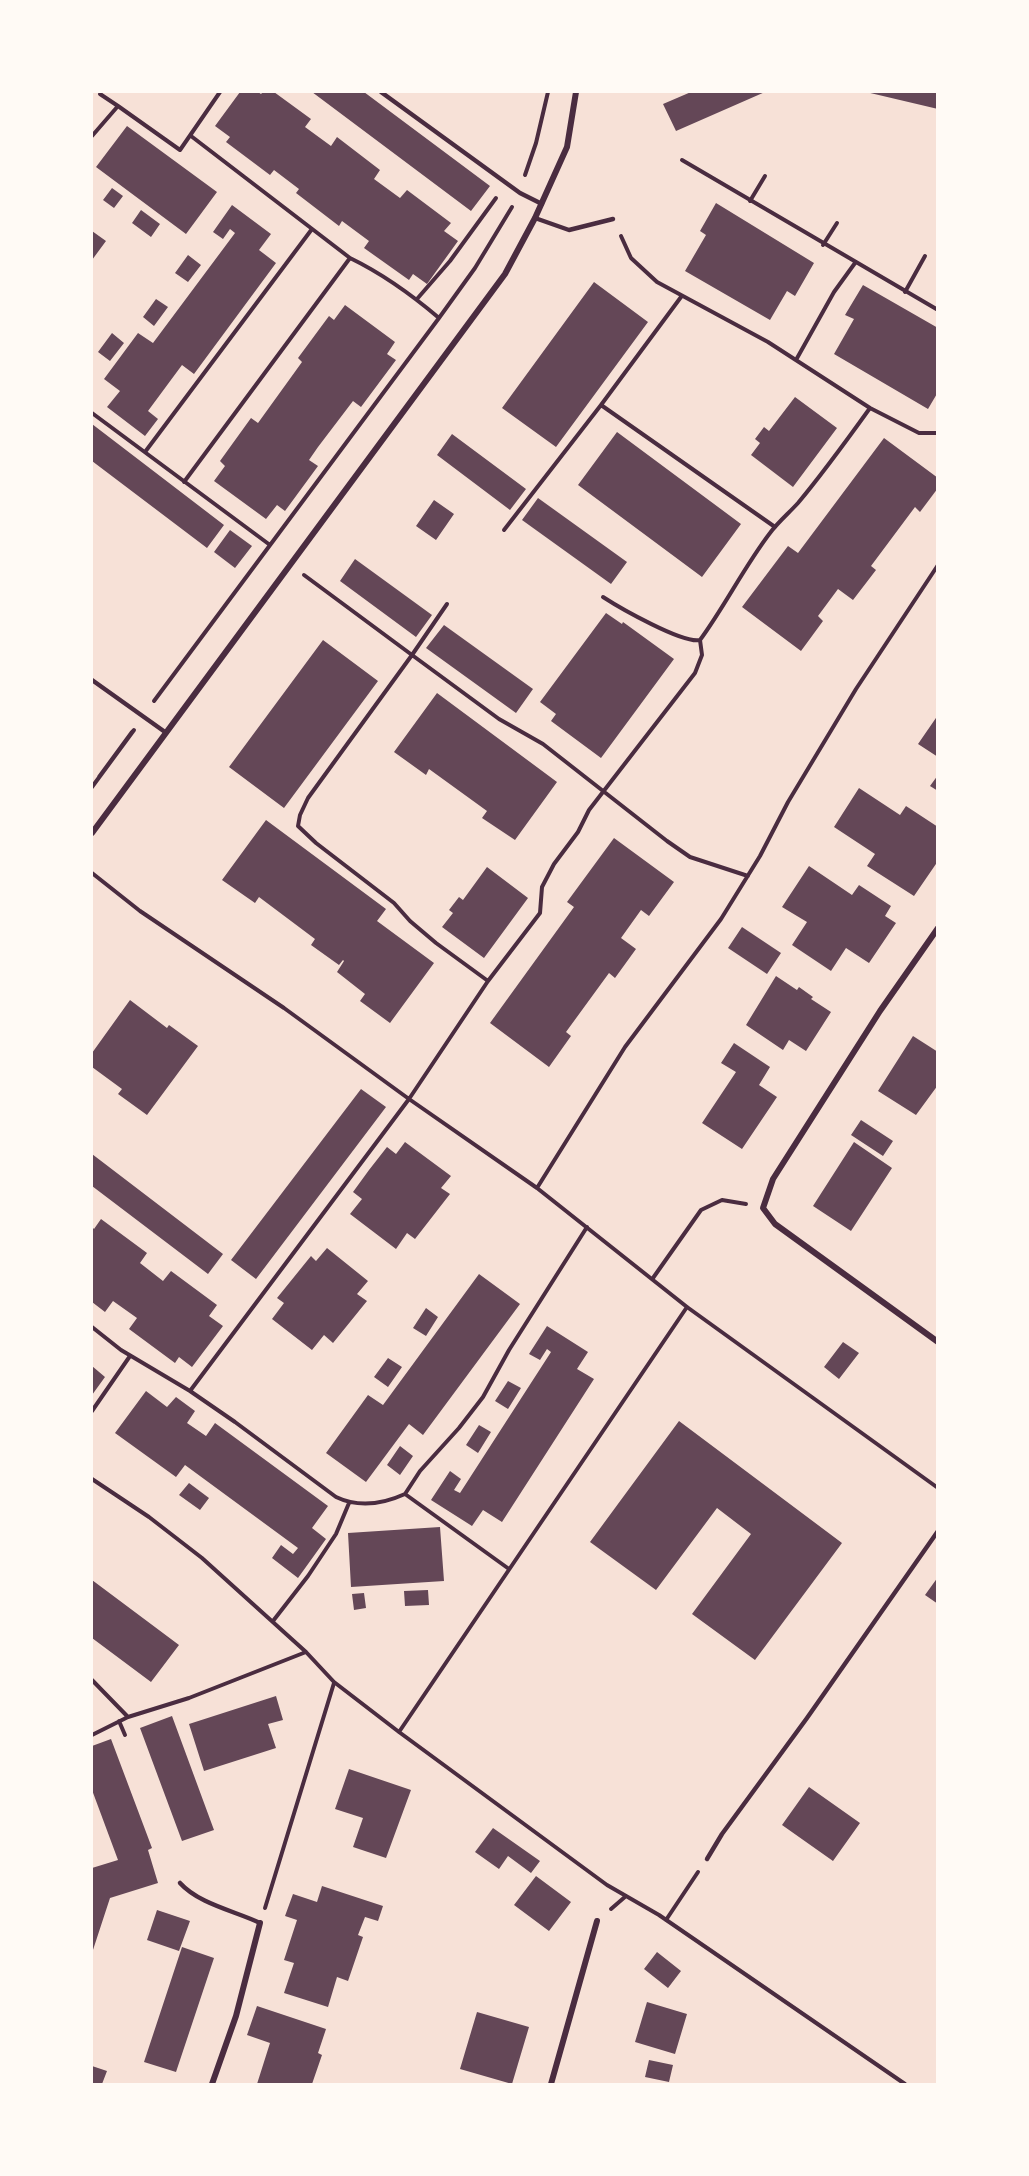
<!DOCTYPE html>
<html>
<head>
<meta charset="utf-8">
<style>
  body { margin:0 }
  #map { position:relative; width:1029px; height:2176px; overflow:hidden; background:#f7e1d7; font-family:"Space Grotesk",sans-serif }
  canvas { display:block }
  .frame { position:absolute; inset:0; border:93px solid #fffaf5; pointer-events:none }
</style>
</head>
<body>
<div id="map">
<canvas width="1029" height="2176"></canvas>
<div class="frame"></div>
</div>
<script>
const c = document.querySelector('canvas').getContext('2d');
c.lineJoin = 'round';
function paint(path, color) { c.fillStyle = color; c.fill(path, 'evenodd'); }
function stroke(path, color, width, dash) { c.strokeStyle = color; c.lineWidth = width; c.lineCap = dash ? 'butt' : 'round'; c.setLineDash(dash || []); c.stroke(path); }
paint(new Path2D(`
  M 240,92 L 258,92 L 261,94 L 263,92 L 274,92 L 311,119 L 305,127 L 331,146 L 337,137 L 380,170 L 374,179 L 400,198 L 407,190 L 451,223 L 444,231 L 458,241 L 427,284 L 413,274 L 409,280 L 364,248 L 369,241 L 342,221 L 339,226 L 296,193 L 299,189 L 274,170 L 270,175 L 226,142 L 230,137 L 215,126 Z
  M 312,92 L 364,92 L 490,186 L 471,211 Z
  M 691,92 L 765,92 L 676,131 L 663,104 Z
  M 866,92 L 938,92 L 938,109 Z
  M 127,126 L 217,192 L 186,234 L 96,167 Z
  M 112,188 L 123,196 L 114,208 L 103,200 Z
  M 716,203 L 814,263 L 795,296 L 787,291 L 770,320 L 685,271 L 706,235 L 700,231 Z
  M 232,205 L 271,234 L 259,250 L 276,263 L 194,374 L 182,365 L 148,411 L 158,419 L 145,436 L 107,407 L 120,391 L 104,379 L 138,333 L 153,343 L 235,233 L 230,229 L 223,239 L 213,232 Z
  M 141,210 L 160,224 L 151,237 L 132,223 Z
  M 92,231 L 106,241 L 92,260 Z
  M 188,255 L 201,265 L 188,282 L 175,273 Z
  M 594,282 L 648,322 L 556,447 L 502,408 Z
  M 863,285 L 938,328 L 938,392 L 928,409 L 834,354 L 854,319 L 845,315 Z
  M 156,299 L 168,307 L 154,326 L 143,317 Z
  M 345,305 L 395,342 L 387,354 L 396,360 L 361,407 L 353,401 L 318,447 L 309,460 L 318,466 L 285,511 L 277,505 L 266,519 L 214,481 L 225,466 L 220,461 L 251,418 L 258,423 L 302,362 L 298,358 L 329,316 L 334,320 Z
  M 112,333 L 124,343 L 110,361 L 98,352 Z
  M 795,397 L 837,428 L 793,487 L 751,455 L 760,443 L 755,439 L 764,427 L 769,431 Z
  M 92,424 L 224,525 L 207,548 L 92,461 Z
  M 617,432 L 741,524 L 702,577 L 578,485 Z
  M 452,434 L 526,489 L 510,510 L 437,455 Z
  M 884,438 L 938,478 L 938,488 L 920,512 L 915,507 L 871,566 L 876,570 L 853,600 L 838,589 L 818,616 L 823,621 L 801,651 L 742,607 L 788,546 L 798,553 Z
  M 538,498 L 627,562 L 611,584 L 522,520 Z
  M 434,500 L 454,514 L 436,540 L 416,526 Z
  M 230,530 L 252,546 L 235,568 L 214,552 Z
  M 355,559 L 432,615 L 416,637 L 340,581 Z
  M 606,613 L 622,624 L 623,622 L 674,659 L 601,758 L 551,721 L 556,714 L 540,702 Z
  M 444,625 L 533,689 L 516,713 L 426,648 Z
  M 323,640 L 378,681 L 284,808 L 229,767 Z
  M 437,693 L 557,782 L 515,840 L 482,818 L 487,811 L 429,769 L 426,775 L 394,752 Z
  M 938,715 L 938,757 L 918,744 Z
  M 938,775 L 938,791 L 930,786 Z
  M 859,788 L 900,815 L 906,806 L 938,827 L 938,861 L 914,896 L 867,866 L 875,854 L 834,827 Z
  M 266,820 L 386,909 L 377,921 L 434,963 L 390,1023 L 360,1001 L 365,994 L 337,972 L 344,961 L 343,960 L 339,965 L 311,945 L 315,939 L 259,897 L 255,903 L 222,880 Z
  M 614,838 L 674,882 L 649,916 L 641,910 L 621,938 L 636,949 L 615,978 L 609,973 L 566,1032 L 571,1036 L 549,1067 L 490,1023 L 574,907 L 567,902 Z
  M 809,866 L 852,895 L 859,885 L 891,906 L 885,916 L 896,923 L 869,963 L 846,948 L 831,971 L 792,945 L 807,922 L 782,907 Z
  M 487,867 L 528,898 L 484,958 L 442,927 L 453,913 L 449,910 L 459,897 L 463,900 Z
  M 742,927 L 781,953 L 767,974 L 728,948 Z
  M 776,976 L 797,990 L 799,987 L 813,997 L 811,999 L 831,1012 L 806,1051 L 789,1040 L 783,1050 L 746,1025 Z
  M 130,1000 L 167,1028 L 169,1025 L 198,1046 L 147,1115 L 118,1094 L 122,1089 L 92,1067 L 92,1053 Z
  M 913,1036 L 938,1052 L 938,1085 L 916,1115 L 878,1091 Z
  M 734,1043 L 770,1067 L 759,1085 L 777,1097 L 742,1149 L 702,1123 L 736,1072 L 721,1063 Z
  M 361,1089 L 386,1107 L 256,1279 L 231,1260 Z
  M 861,1120 L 893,1141 L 883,1156 L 851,1135 Z
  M 405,1142 L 451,1176 L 441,1188 L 450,1194 L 415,1239 L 407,1233 L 396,1249 L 350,1214 L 362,1199 L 353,1192 L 369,1170 L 387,1147 L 396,1154 Z
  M 854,1142 L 892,1168 L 851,1231 L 813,1206 Z
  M 92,1154 L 223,1254 L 208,1274 L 92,1186 Z
  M 101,1219 L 147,1253 L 140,1263 L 163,1281 L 171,1271 L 217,1305 L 209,1316 L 223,1326 L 192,1367 L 179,1357 L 175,1363 L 129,1329 L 137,1318 L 113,1301 L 105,1312 L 92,1302 L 92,1227 L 94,1229 Z
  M 327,1248 L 368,1281 L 357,1294 L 367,1301 L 333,1343 L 324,1335 L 312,1350 L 272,1319 L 284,1303 L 277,1298 L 311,1256 L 316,1261 Z
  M 479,1274 L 520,1304 L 423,1435 L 409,1424 L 366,1482 L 326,1453 L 368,1395 L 383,1405 Z
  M 426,1308 L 438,1317 L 426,1336 L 413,1328 Z
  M 547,1326 L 588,1352 L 577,1369 L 594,1379 L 502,1522 L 483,1510 L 472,1526 L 431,1500 L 450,1471 L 461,1479 L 454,1490 L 460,1493 L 551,1352 L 547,1349 L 540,1360 L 529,1354 Z
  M 843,1342 L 859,1353 L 839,1379 L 824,1367 Z
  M 388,1358 L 402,1367 L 388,1387 L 374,1377 Z
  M 92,1366 L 105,1377 L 92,1395 Z
  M 508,1381 L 521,1388 L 508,1409 L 495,1401 Z
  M 146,1391 L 167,1407 L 176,1397 L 195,1411 L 187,1423 L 206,1436 L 215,1423 L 328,1506 L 312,1528 L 326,1539 L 298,1578 L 272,1558 L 281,1545 L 293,1554 L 298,1548 L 185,1465 L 176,1477 L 115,1433 Z
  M 679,1421 L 842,1543 L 755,1660 L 692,1614 L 751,1534 L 717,1508 L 656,1590 L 590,1542 Z
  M 479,1425 L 491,1432 L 478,1453 L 466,1445 Z
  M 400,1446 L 413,1456 L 400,1475 L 387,1465 Z
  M 189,1483 L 209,1498 L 200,1510 L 179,1495 Z
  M 440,1527 L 444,1581 L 351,1587 L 348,1533 Z
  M 938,1577 L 938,1604 L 925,1595 Z
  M 92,1580 L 179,1645 L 151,1682 L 92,1638 Z
  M 428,1590 L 429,1605 L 405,1606 L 404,1591 Z
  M 364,1593 L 366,1608 L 354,1610 L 352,1594 Z
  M 276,1696 L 283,1720 L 268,1724 L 276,1748 L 204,1771 L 189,1724 Z
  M 172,1716 L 214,1830 L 182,1841 L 140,1728 Z
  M 111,1739 L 152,1848 L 148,1850 L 158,1883 L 110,1898 L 92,1953 L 92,1868 L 118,1860 L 92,1790 L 92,1746 Z
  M 349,1769 L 411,1790 L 386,1858 L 353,1847 L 363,1818 L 335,1809 Z
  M 809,1787 L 860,1823 L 833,1861 L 782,1825 Z
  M 493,1828 L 540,1861 L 531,1873 L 508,1856 L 499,1869 L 475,1852 Z
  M 536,1876 L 571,1902 L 549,1931 L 514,1905 Z
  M 322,1886 L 383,1906 L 378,1921 L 365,1917 L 358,1935 L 363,1937 L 348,1981 L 337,1977 L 328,2007 L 284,1993 L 294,1963 L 284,1960 L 297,1920 L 285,1916 L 293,1894 L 317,1902 Z
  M 157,1910 L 190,1921 L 179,1951 L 147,1940 Z
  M 182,1947 L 214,1958 L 176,2072 L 144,2062 Z
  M 657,1952 L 681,1971 L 668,1988 L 644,1969 Z
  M 647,2002 L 687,2014 L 675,2054 L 635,2042 Z
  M 257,2006 L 326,2029 L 318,2053 L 322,2055 L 312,2084 L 257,2084 L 270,2043 L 247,2035 Z
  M 477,2012 L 529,2027 L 512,2084 L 460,2069 Z
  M 649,2060 L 673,2065 L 669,2082 L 645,2077 Z
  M 92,2066 L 107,2071 L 102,2084 L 92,2084 Z`), '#644757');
stroke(new Path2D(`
  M 118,106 L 180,150 L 220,92
  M 92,136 L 118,106 L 100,94 L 101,92
  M 191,136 L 350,258 C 383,274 412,295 439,318
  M 682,160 L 938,310
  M 525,175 L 536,143 L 548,92
  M 750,201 L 765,176
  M 621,236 L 631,258 L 657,282 L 768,342 L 870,408 L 919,433 L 938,433
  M 823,245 L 837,223
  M 905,292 L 925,256
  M 417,299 L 450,261 L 496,198
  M 796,360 L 834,292 L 855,263
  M 601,405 L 775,527
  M 92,413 L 270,545
  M 145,452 L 312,229
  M 184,482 L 350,258
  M 504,530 L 601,405 L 681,297
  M 304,575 L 412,655 L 308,798 L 300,815 L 298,826 L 316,843 L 394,903 L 410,921 L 436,943 L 488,981
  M 603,597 C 620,608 683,644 700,640
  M 447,604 L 412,655 L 499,719 L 543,744 L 667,841 L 690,857 L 748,876
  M 154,701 L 439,318 L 475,268 L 512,207
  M 132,732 L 99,777 L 133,731
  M 92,787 L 134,730
  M 92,873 L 140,911 L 284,1008 L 409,1099 L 537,1188 L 687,1307 L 938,1488
  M 537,1188 L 625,1047 L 721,919 L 760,856 L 788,802 L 856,689 L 938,565
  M 653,1278 L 701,1210 L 722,1200 L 746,1204
  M 92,1327 L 121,1350 L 190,1391 L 235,1422 L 336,1497 C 359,1508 383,1504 405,1494 L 509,1569
  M 190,1391 L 409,1099 L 488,981 L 540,913 L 542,887 L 554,864 L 578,832 L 589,810 L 695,673 L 702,655 L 700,640 C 725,606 744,567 770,533 C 778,522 789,513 798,503 C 824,472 847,440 870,408
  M 92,1411 L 130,1356
  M 92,1479 L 149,1517 L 202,1558 L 306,1652 L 334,1682 L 399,1732 L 607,1885 L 659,1915 L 905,2084
  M 405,1494 L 420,1471 L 459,1428 L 483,1397 L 509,1350 L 587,1227
  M 273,1621 L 308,1576 L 336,1534 L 349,1503
  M 92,1680 L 128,1717
  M 119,1721 L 125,1735
  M 399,1732 L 687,1307
  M 92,1735 L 128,1717 L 189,1698 L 306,1652
  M 265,1908 L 334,1683
  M 611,1909 L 626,1896
  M 666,1920 L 698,1872`), '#4a2c40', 4);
stroke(new Path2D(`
  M 381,92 L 520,193 L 542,204
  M 535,218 L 569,230 L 613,219
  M 92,680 L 165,732
  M 707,1859 L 722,1834 L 807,1718 L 938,1531
  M 180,1883 C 199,1904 235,1911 260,1923`), '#4a2c40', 4.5);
stroke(new Path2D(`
  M 92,833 L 505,274 L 535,218 L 567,147 L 576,92
  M 938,928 L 880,1011 L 773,1179 L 763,1208 L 775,1224 L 938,1342
  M 212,2084 L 236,2016 L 260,1923
  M 551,2084 L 597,1921`), '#4a2c40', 6);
</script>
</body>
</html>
